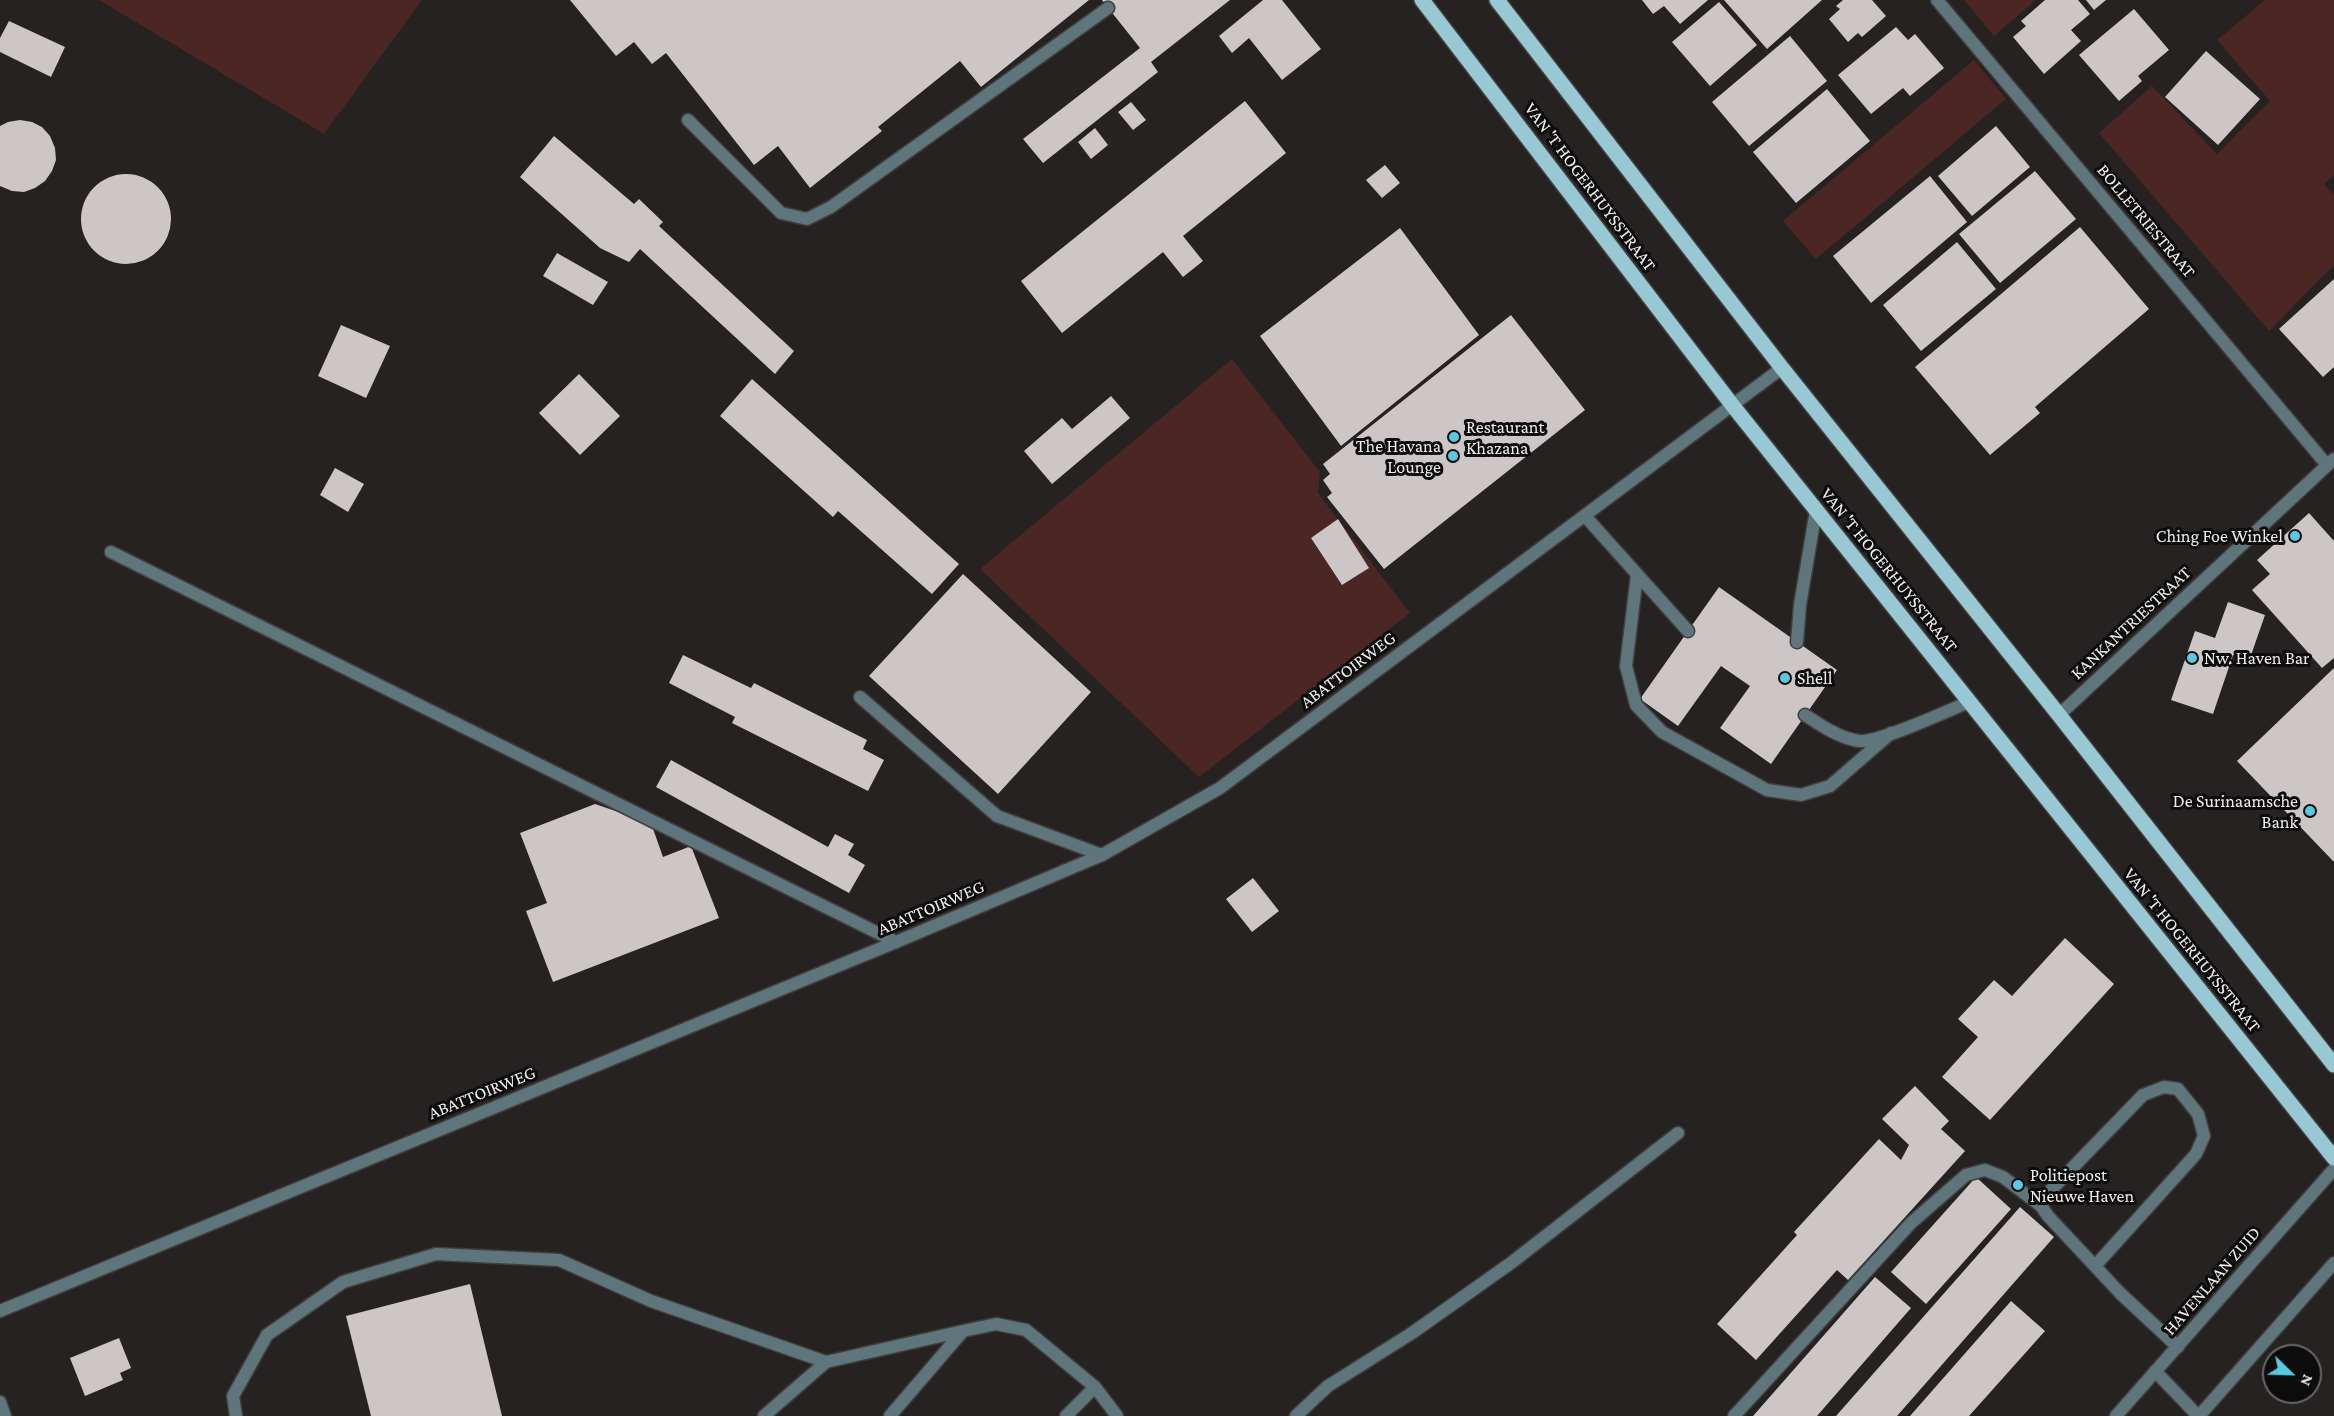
<!DOCTYPE html>
<html>
<head>
<meta charset="utf-8">
<style>
  body { margin:0 }
  #map { position:relative; width:2334px; height:1416px; overflow:hidden; background:#262221; font-family:"Crimson Pro",serif }
  canvas { display:block }
  .north { position:absolute; left:2262px; top:1344px; width:60px; height:60px; box-sizing:border-box; background:#0d0c0c; border:2px solid #686666; border-radius:50%; rotate:113deg; font-size:16px; font-weight:700; line-height:24px; text-align:center; color:#f0eded }
  .north::after { content:''; display:block; margin:auto; width:21px; height:27px; background:#57c9e2; clip-path:polygon(50% 0,100% 100%,50% 72%,0 100%) }
</style>
</head>
<body>
<div id="map">
<canvas width="2334" height="1416"></canvas>
<div class="north">N</div>
</div>
<script>
const c = document.querySelector('canvas').getContext('2d');
c.lineJoin = 'round';
function paint(path, color) { c.fillStyle = color; c.fill(path, 'evenodd'); }
function stroke(path, color, width, dash) { c.strokeStyle = color; c.lineWidth = width; c.lineCap = dash ? 'butt' : 'round'; c.setLineDash(dash || []); c.stroke(path); }
function drawText(font, color, halo, rows, align = 'center') {
  c.font = font + ' "Crimson Pro",serif'; c.lineWidth = 6; c.setLineDash([]); c.textBaseline = 'middle'; c.strokeStyle = halo; c.fillStyle = color; for (const [text, x, y, turn = 0] of rows) {
    c.save(); c.translate(x, y); c.rotate((+turn || 0) * Math.PI / 180); c.textAlign = isNaN(turn) ? turn : align; if (halo) c.strokeText(text, 0, 0); c.fillText(text, 0, 0); c.restore();
  }
}
paint(new Path2D(`
  M 99,0 L 422,0 L 324,134 Z
  M 1964,0 L 2036,0 L 1994,36 Z
  M 2265,0 L 2334,0 L 2334,175 L 2324,184 L 2334,195 L 2334,265 L 2269,331 L 2099,133 L 2152,86 L 2217,154 L 2270,101 L 2217,40 Z
  M 1974,60 L 2006,99 L 1816,259 L 1783,221 Z
  M 1232,359 L 1320,472 L 1318,493 L 1410,613 L 1199,777 L 980,569 Z`), '#4b2624');
paint(new Path2D(`
  M 570,0 L 1089,0 L 981,87 L 960,61 L 878,127 L 882,131 L 810,188 L 778,146 L 754,165 L 666,53 L 652,64 L 634,42 L 616,56 Z
  M 1102,0 L 1230,0 L 1151,62 L 1158,72 L 1043,163 L 1023,139 L 1140,48 Z
  M 1263,0 L 1282,0 L 1321,49 L 1282,80 L 1249,38 L 1232,53 L 1219,36 Z
  M 1642,0 L 1708,0 L 1680,24 L 1664,6 L 1653,14 Z
  M 1724,0 L 1822,0 L 1767,49 Z
  M 1843,0 L 1872,0 L 1886,16 L 1862,37 L 1858,33 L 1848,42 L 1829,19 L 1840,9 L 1836,6 Z
  M 2045,0 L 2078,0 L 2090,14 L 2071,30 L 2081,41 L 2044,74 L 2013,37 L 2026,26 L 2021,21 Z
  M 2086,0 L 2106,0 L 2094,10 Z
  M 1719,2 L 1757,45 L 1710,86 L 1672,42 Z
  M 2134,9 L 2169,50 L 2138,76 L 2142,81 L 2119,101 L 2079,55 Z
  M 9,21 L 65,47 L 51,77 L 0,52 L 0,38 Z
  M 1896,27 L 1908,40 L 1915,34 L 1944,68 L 1910,96 L 1903,88 L 1871,114 L 1838,75 Z
  M 1790,36 L 1827,81 L 1749,146 L 1712,102 Z
  M 2206,51 L 2260,99 L 2218,145 L 2165,97 Z
  M 1827,89 L 1870,141 L 1796,203 L 1753,152 Z
  M 1245,101 L 1286,153 L 1183,236 L 1203,261 L 1183,277 L 1163,252 L 1062,333 L 1021,281 Z
  M 1131,102 L 1146,120 L 1133,130 L 1118,112 Z
  M 20,120 L 32,122 L 42,127 L 50,136 L 55,148 L 56,160 L 52,171 L 45,181 L 35,188 L 24,192 L 12,191 L 0,186 L 0,126 L 8,122 Z
  M 1996,126 L 2030,167 L 1972,216 L 1938,176 Z
  M 1095,128 L 1108,145 L 1091,159 L 1078,142 Z
  M 554,136 L 634,204 L 639,199 L 663,222 L 659,226 L 794,351 L 775,374 L 640,249 L 629,262 L 600,248 L 520,177 Z
  M 1385,165 L 1400,183 L 1382,198 L 1366,180 Z
  M 2035,171 L 2076,219 L 2000,283 L 1959,234 Z
  M81 219a45 45 0 1 1 90 0a45 45 0 1 1-90 0Z
  M 1930,176 L 1967,222 L 1871,303 L 1833,256 Z
  M 2080,227 L 2149,309 L 2035,407 L 2040,413 L 1990,455 L 1915,367 Z
  M 1400,228 L 1479,335 L 1341,446 L 1260,336 Z
  M 1957,242 L 1996,289 L 1921,351 L 1883,305 Z
  M 557,253 L 608,282 L 593,305 L 543,276 Z
  M 2334,279 L 2334,367 L 2323,377 L 2279,329 Z
  M 1511,315 L 1585,410 L 1384,569 L 1327,497 L 1332,493 L 1323,480 L 1330,474 L 1323,464 Z
  M 341,325 L 390,346 L 366,398 L 318,376 Z
  M 579,374 L 620,416 L 580,455 L 539,413 Z
  M 752,379 L 959,564 L 932,594 L 838,511 L 833,517 L 720,416 Z
  M 1111,396 L 1130,418 L 1052,484 L 1024,451 L 1062,418 L 1072,429 Z
  M 335,468 L 364,484 L 348,512 L 320,495 Z
  M 2309,513 L 2334,541 L 2334,658 L 2322,668 L 2252,590 L 2270,574 L 2257,560 Z
  M 1338,519 L 1369,568 L 1342,585 L 1311,538 Z
  M 963,574 L 1091,692 L 998,794 L 869,676 Z
  M 1719,587 L 1837,670 L 1771,764 L 1720,728 L 1750,686 L 1721,666 L 1678,726 L 1640,699 Z
  M 2228,602 L 2265,615 L 2249,661 L 2233,655 L 2213,714 L 2171,700 L 2195,631 L 2215,638 Z
  M 683,655 L 751,688 L 754,683 L 867,740 L 863,749 L 884,760 L 868,791 L 732,723 L 735,717 L 669,683 Z
  M 2334,668 L 2334,862 L 2237,761 Z
  M 671,760 L 828,847 L 835,834 L 854,844 L 848,855 L 865,865 L 849,893 L 656,787 Z
  M 595,804 L 651,823 L 663,857 L 691,846 L 719,918 L 553,982 L 526,911 L 547,903 L 520,833 Z
  M 1253,878 L 1279,911 L 1252,932 L 1226,899 Z
  M 2065,938 L 2114,984 L 1990,1120 L 1942,1077 L 1978,1037 L 1958,1019 L 1994,980 L 2012,996 Z
  M 1915,1086 L 1949,1121 L 1941,1129 L 1965,1151 L 1848,1280 L 1837,1270 L 1756,1360 L 1717,1324 L 1797,1235 L 1794,1232 L 1879,1139 L 1901,1160 L 1909,1145 L 1882,1119 Z
  M 1976,1177 L 2011,1209 L 1926,1304 L 1891,1272 Z
  M 2020,1207 L 2054,1237 L 1897,1416 L 1836,1416 Z
  M 1875,1277 L 1911,1308 L 1817,1416 L 1753,1416 Z
  M 470,1284 L 502,1416 L 371,1416 L 346,1316 Z
  M 2011,1301 L 2045,1331 L 1969,1416 L 1910,1416 Z
  M 119,1338 L 131,1368 L 120,1373 L 123,1380 L 85,1396 L 70,1358 Z`), '#ccc7c6');
const lane = new Path2D(`
  M 688,120 L 781,213 L 807,219 L 831,207 L 1108,8
  M 1585,516 L 1688,631
  M 111,552 L 896,942
  M 1637,575 L 1626,666 L 1636,705 L 1662,732 L 1767,790 L 1801,795 L 1830,786 L 1891,733
  M 1797,642 L 1800,605 L 1816,510
  M 860,697 L 997,816 L 1102,855
  M 1805,715 C 1822,726 1839,738 1859,741 C 1879,743 1947,711 1969,702
  M 2095,1266 L 2196,1154 L 2204,1136 L 2198,1114 L 2178,1089 L 2164,1087 L 2143,1095 L 2050,1191 L 2041,1206 L 2048,1216 L 2121,1294 L 2178,1347
  M 2155,1371 L 2198,1416
  M 0,1402 L 5,1416
  M 236,1416 L 233,1396 L 267,1335 L 343,1282 L 436,1254 L 559,1260 L 651,1301 L 826,1362
  M 764,1416 L 826,1362 L 963,1331
  M 890,1416 L 963,1331 L 996,1324 L 1026,1330 L 1095,1387 L 1117,1416
  M 1066,1416 L 1095,1387
  M 1296,1416 L 1328,1386 L 1412,1333 L 1511,1263 L 1678,1133
  M 1734,1416 L 1911,1223 L 1966,1175 L 1985,1170 L 2003,1177 L 2041,1206
  M 2116,1416 L 2334,1169
  M 2199,1416 L 2334,1263`);
const street = new Path2D(`
  M 1937,0 L 2327,465
  M 2059,715 L 2334,459
  M 0,1311 L 896,942 L 1102,855 L 1220,788 L 1782,368`);
const primary = new Path2D(`
  M 1422,0 L 1733,406 L 2334,1158
  M 1497,0 L 1782,368 L 2059,715 L 2334,1065`);
stroke(lane, '#423e3e', 15);
stroke(street, '#423e3e', 15);
stroke(primary, '#423e3e', 18);
stroke(lane, '#5e757b', 12);
stroke(street, '#5e757b', 12);
stroke(primary, '#97c8d4', 15);
for (const [x, y, r, color] of [
  [1454,437,6,"#57c9e2"],
  [1453,456,6,"#57c9e2"],
  [2295,536,6,"#57c9e2"],
  [2192,658,6,"#57c9e2"],
  [1785,678,6,"#57c9e2"],
  [2310,811,6,"#57c9e2"],
  [2018,1185,6,"#57c9e2"]
]) { const dot = new Path2D(); dot.arc(x, y, r, 0, 2 * Math.PI); c.fillStyle = color; c.fill(dot); stroke(dot, '#0d0c0c', 2); }
drawText('18px', '#f0eded', '#0d0c0c', [
  ["VAN 'T HOGERHUYSSTRAAT",1590,187,53],
  ["BOLLETRIESTRAAT",2146,221,50],
  ["VAN 'T HOGERHUYSSTRAAT",1889,570,51],
  ["KANKANTRIESTRAAT",2131,623,-43],
  ["ABATTOIRWEG",1348,670,-37],
  ["ABATTOIRWEG",931,908,-23],
  ["VAN 'T HOGERHUYSSTRAAT",2192,950,51],
  ["ABATTOIRWEG",482,1093,-22],
  ["HAVENLAAN ZUID",2212,1281,-49]
]);
drawText('18px', '#f0eded', '#0d0c0c', [
  ["Restaurant",1466,427],
  ["Khazana",1466,448],
  ["The Havana",1441,446,"right"],
  ["Lounge",1441,467,"right"],
  ["Ching Foe Winkel",2283,536,"right"],
  ["Nw. Haven Bar",2204,658],
  ["Shell",1797,678],
  ["De Surinaamsche",2298,801,"right"],
  ["Bank",2298,822,"right"],
  ["Politiepost",2030,1175],
  ["Nieuwe Haven",2030,1196]
], 'left');
</script>
</body>
</html>
